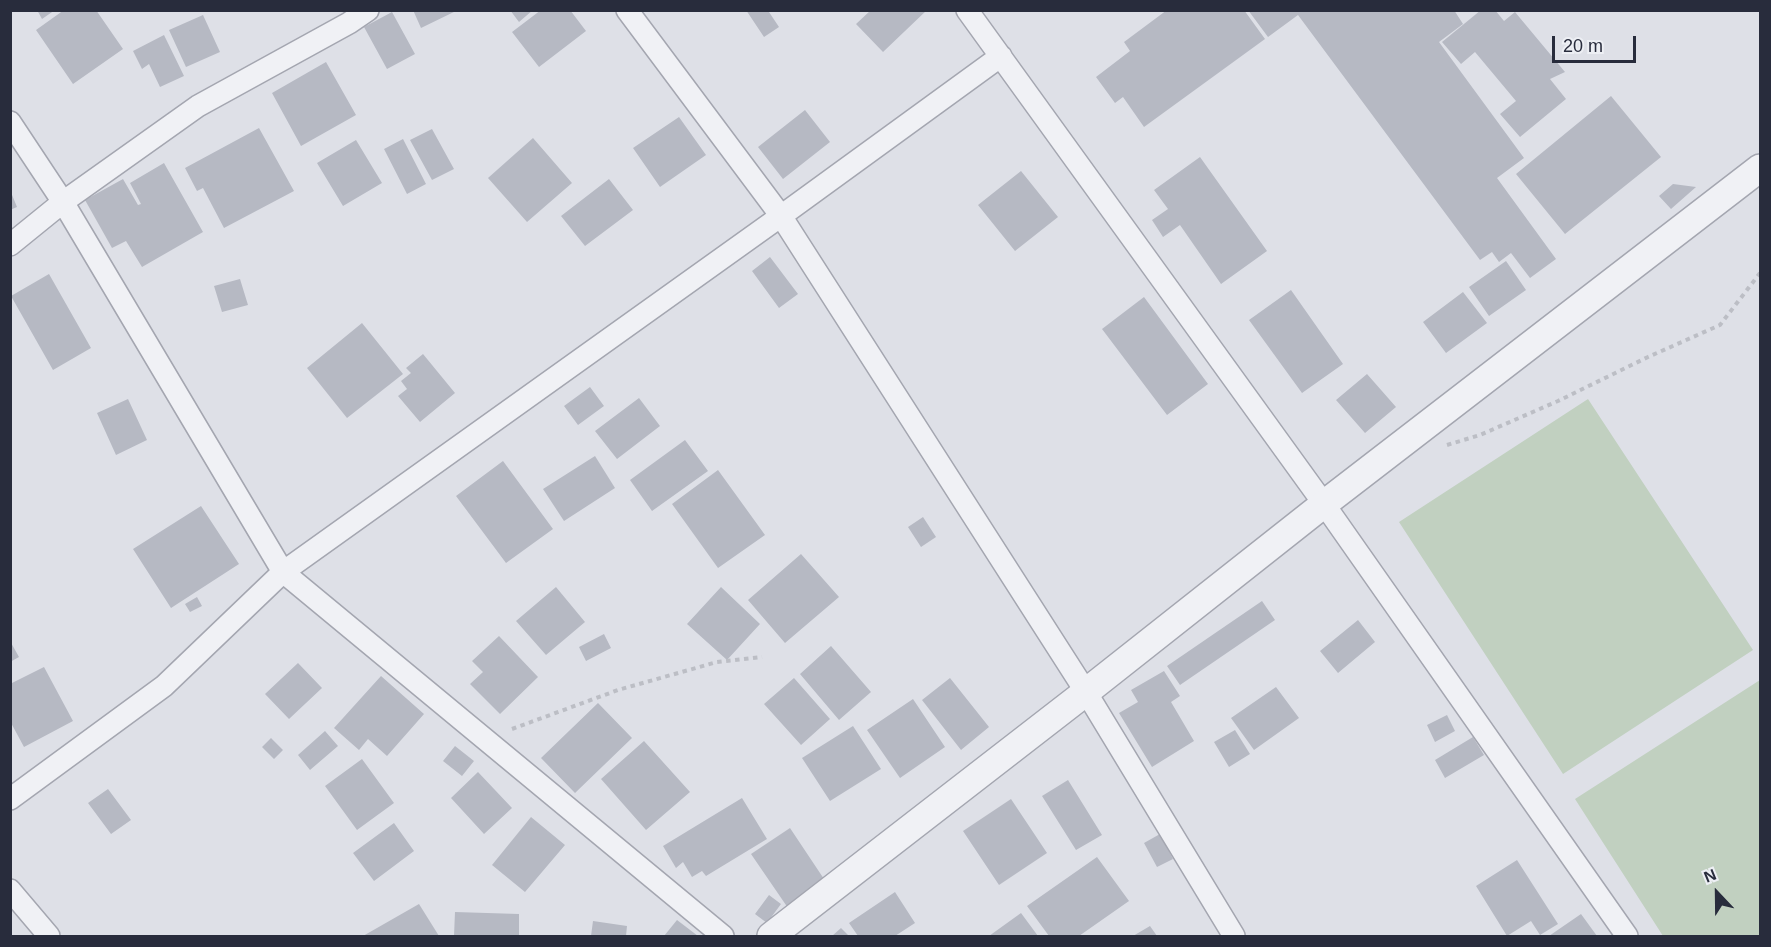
<!DOCTYPE html>
<html>
<head>
<meta charset="utf-8">
<style>
  body { margin:0 }
  #map { position:relative; width:1771px; height:947px; overflow:hidden; background:#dee0e7; font-family:Helvetica,sans-serif }
  canvas { display:block }
  .frame { position:absolute; inset:0; border:12px solid #282c3c; pointer-events:none }
  .north { position:absolute; left:1687px; top:863px; width:60px; height:60px; -webkit-text-stroke:4px #edeff4; paint-order:stroke; rotate:338deg; font-size:16px; font-weight:700; line-height:24px; text-align:center; color:#282c3c }
  .north::after { content:''; display:block; margin:auto; width:21px; height:27px; background:#282c3c; clip-path:polygon(50% 0,100% 100%,50% 72%,0 100%) }
  .scale { position:absolute; left:1552px; top:36px; width:84px; height:27px; box-sizing:border-box; border:3px solid #282c3c; border-top:0; padding-left:8px; font-size:18px; line-height:21px; white-space:nowrap; color:#282c3c; -webkit-text-stroke:4px #edeff4; paint-order:stroke }
</style>
</head>
<body>
<div id="map">
<canvas width="1771" height="947"></canvas>
<div class="frame"></div>
<div class="north">N</div>
<div class="scale">20 m</div>
</div>
<script>
const c = document.querySelector('canvas').getContext('2d');
c.lineJoin = 'round';
function paint(path, color) { c.fillStyle = color; c.fill(path, 'evenodd'); }
function stroke(path, color, width, dash) { c.strokeStyle = color; c.lineWidth = width; c.lineCap = dash ? 'butt' : 'round'; c.setLineDash(dash || []); c.stroke(path); }
paint(new Path2D(`
  M 1588,399 L 1753,650 L 1563,774 L 1399,522 Z
  M 1760,680 L 1760,936 L 1663,936 L 1575,799 Z`), '#c1d0c0');
paint(new Path2D(`
  M 37,10 L 55,10 L 42,19 Z
  M 64,10 L 96,10 L 123,49 L 73,84 L 36,30 Z
  M 413,10 L 458,10 L 421,28 Z
  M 510,10 L 533,10 L 519,22 Z
  M 541,10 L 570,10 L 586,31 L 539,67 L 512,32 Z
  M 746,10 L 772,10 L 769,12 L 779,27 L 764,37 Z
  M 871,10 L 927,10 L 883,52 L 856,24 Z
  M 1167,10 L 1244,10 L 1265,39 L 1144,127 L 1123,97 L 1115,103 L 1096,77 L 1130,51 L 1124,42 Z
  M 1248,10 L 1454,10 L 1463,24 L 1439,42 L 1524,158 L 1497,178 L 1556,259 L 1530,278 L 1511,253 L 1499,262 L 1492,252 L 1480,260 L 1298,15 L 1268,37 Z
  M 1481,10 L 1495,10 L 1504,21 L 1515,12 L 1565,72 L 1550,79 L 1566,99 L 1520,137 L 1500,114 L 1516,101 L 1475,52 L 1461,64 L 1442,42 Z
  M 392,12 L 415,54 L 387,69 L 364,27 Z
  M 203,15 L 220,52 L 186,67 L 169,30 Z
  M 164,35 L 184,76 L 160,87 L 149,64 L 142,69 L 133,51 Z
  M 326,62 L 356,115 L 301,146 L 272,93 Z
  M 1611,96 L 1661,157 L 1565,234 L 1516,174 Z
  M 805,110 L 830,142 L 783,179 L 758,147 Z
  M 679,117 L 706,155 L 660,187 L 633,148 Z
  M 259,128 L 294,191 L 224,228 L 203,188 L 197,191 L 185,168 Z
  M 432,129 L 454,169 L 432,180 L 410,140 Z
  M 533,138 L 572,183 L 527,222 L 488,178 Z
  M 403,139 L 426,184 L 407,194 L 384,149 Z
  M 356,140 L 382,183 L 343,206 L 317,163 Z
  M 1200,157 L 1267,251 L 1221,284 L 1180,225 L 1163,237 L 1152,220 L 1168,209 L 1154,190 Z
  M 164,163 L 203,232 L 142,267 L 126,241 L 112,248 L 85,200 L 123,179 L 138,205 L 141,204 L 130,183 Z
  M 1021,171 L 1058,217 L 1015,251 L 978,205 Z
  M 609,179 L 633,210 L 585,246 L 561,216 Z
  M 1673,184 L 1696,187 L 1671,209 L 1659,196 Z
  M 10,190 L 17,207 L 10,210 Z
  M 770,257 L 798,294 L 779,308 L 752,271 Z
  M 1506,261 L 1526,290 L 1489,316 L 1469,287 Z
  M 49,274 L 91,348 L 53,370 L 11,296 Z
  M 240,279 L 248,305 L 222,312 L 214,286 Z
  M 1291,290 L 1343,364 L 1302,393 L 1249,320 Z
  M 1463,292 L 1487,323 L 1446,353 L 1423,322 Z
  M 1144,297 L 1208,384 L 1167,415 L 1102,329 Z
  M 362,323 L 403,374 L 347,418 L 307,368 Z
  M 423,354 L 455,393 L 420,422 L 398,396 L 407,389 L 401,381 L 411,373 L 406,368 Z
  M 1367,374 L 1396,407 L 1365,433 L 1336,400 Z
  M 590,387 L 604,406 L 578,425 L 564,406 Z
  M 639,398 L 660,426 L 617,459 L 595,431 Z
  M 128,399 L 147,440 L 116,455 L 97,413 Z
  M 685,440 L 708,471 L 652,511 L 630,480 Z
  M 595,456 L 615,488 L 564,521 L 543,489 Z
  M 503,461 L 553,529 L 506,563 L 456,496 Z
  M 718,470 L 765,535 L 718,568 L 672,504 Z
  M 201,506 L 239,564 L 171,608 L 133,549 Z
  M 923,517 L 936,537 L 921,547 L 908,527 Z
  M 801,554 L 839,597 L 785,643 L 748,600 Z
  M 556,587 L 585,622 L 546,655 L 516,621 Z
  M 721,587 L 760,624 L 727,660 L 687,624 Z
  M 197,597 L 202,606 L 190,612 L 185,604 Z
  M 1262,601 L 1275,620 L 1180,685 L 1167,666 Z
  M 1358,620 L 1375,642 L 1338,673 L 1320,651 Z
  M 604,634 L 611,648 L 586,661 L 579,647 Z
  M 499,636 L 538,677 L 500,714 L 470,684 L 483,672 L 472,661 Z
  M 10,641 L 19,657 L 10,662 Z
  M 831,646 L 871,692 L 839,720 L 800,674 Z
  M 298,663 L 322,688 L 289,719 L 265,694 Z
  M 44,667 L 73,721 L 24,747 L 10,721 L 10,684 Z
  M 1164,671 L 1180,696 L 1171,702 L 1194,741 L 1152,767 L 1119,713 L 1138,702 L 1131,690 Z
  M 381,676 L 424,714 L 387,756 L 368,739 L 359,750 L 334,728 Z
  M 794,678 L 830,719 L 801,745 L 764,704 Z
  M 950,678 L 989,727 L 961,750 L 922,700 Z
  M 1276,687 L 1299,718 L 1254,750 L 1231,718 Z
  M 913,699 L 945,747 L 900,778 L 867,730 Z
  M 598,703 L 632,738 L 575,793 L 541,758 Z
  M 1447,715 L 1455,731 L 1435,742 L 1427,725 Z
  M 853,726 L 881,769 L 830,801 L 802,758 Z
  M 1235,730 L 1250,754 L 1229,767 L 1214,742 Z
  M 325,731 L 338,746 L 310,770 L 298,755 Z
  M 1473,737 L 1484,755 L 1445,778 L 1435,760 Z
  M 271,738 L 283,750 L 274,759 L 262,747 Z
  M 644,741 L 690,792 L 646,830 L 601,779 Z
  M 455,746 L 474,761 L 462,776 L 443,761 Z
  M 362,759 L 394,803 L 357,830 L 325,786 Z
  M 478,772 L 512,808 L 484,834 L 451,798 Z
  M 1068,780 L 1102,835 L 1076,850 L 1042,796 Z
  M 108,789 L 131,820 L 111,834 L 88,803 Z
  M 742,798 L 767,839 L 706,876 L 702,871 L 692,877 L 683,862 L 676,868 L 663,846 Z
  M 1011,799 L 1047,853 L 999,885 L 963,831 Z
  M 531,817 L 565,845 L 525,892 L 492,865 Z
  M 394,823 L 414,851 L 374,881 L 353,853 Z
  M 790,828 L 826,882 L 788,908 L 751,854 Z
  M 1160,834 L 1173,859 L 1157,867 L 1144,843 Z
  M 1097,857 L 1129,901 L 1079,936 L 1049,936 L 1027,906 Z
  M 1517,860 L 1558,924 L 1540,935 L 1531,921 L 1507,936 L 1476,886 Z
  M 895,892 L 915,923 L 895,936 L 858,936 L 849,923 Z
  M 769,895 L 781,904 L 767,923 L 755,914 Z
  M 419,904 L 439,936 L 363,936 Z
  M 455,912 L 519,914 L 519,936 L 454,936 Z
  M 1021,913 L 1038,936 L 989,936 Z
  M 1581,914 L 1597,936 L 1549,936 Z
  M 677,920 L 698,936 L 664,936 Z
  M 593,921 L 627,926 L 626,936 L 591,936 Z
  M 1150,926 L 1157,936 L 1133,936 Z
  M 841,928 L 849,936 L 832,936 Z`), '#b6b9c3');
const minor = new Path2D(`
  M 627,10 L 781,216 L 1086,692 L 1234,936
  M 967,10 L 1324,504 L 1627,936
  M 10,122 L 63,202 L 283,572 L 723,936
  M 10,245 L 63,202 L 198,106 L 349,23 L 368,10
  M 10,799 L 164,686 L 283,572 L 781,216 L 1001,56
  M 10,890 L 49,936`);
const tertiary = new Path2D(`
  M 771,936 L 1086,692 L 1324,504 L 1760,168`);
stroke(minor, '#a4a6b0', 24);
stroke(tertiary, '#a4a6b0', 30);
stroke(new Path2D(`
  M 1447,445 L 1480,435 L 1558,401 L 1648,357 L 1720,325 L 1760,273
  M 512,729 L 618,690 L 717,662 L 762,657`), '#bcbec5', 4, [4.5, 4.5]);
stroke(minor, '#f0f1f5', 21);
stroke(tertiary, '#f0f1f5', 27);
</script>
</body>
</html>
